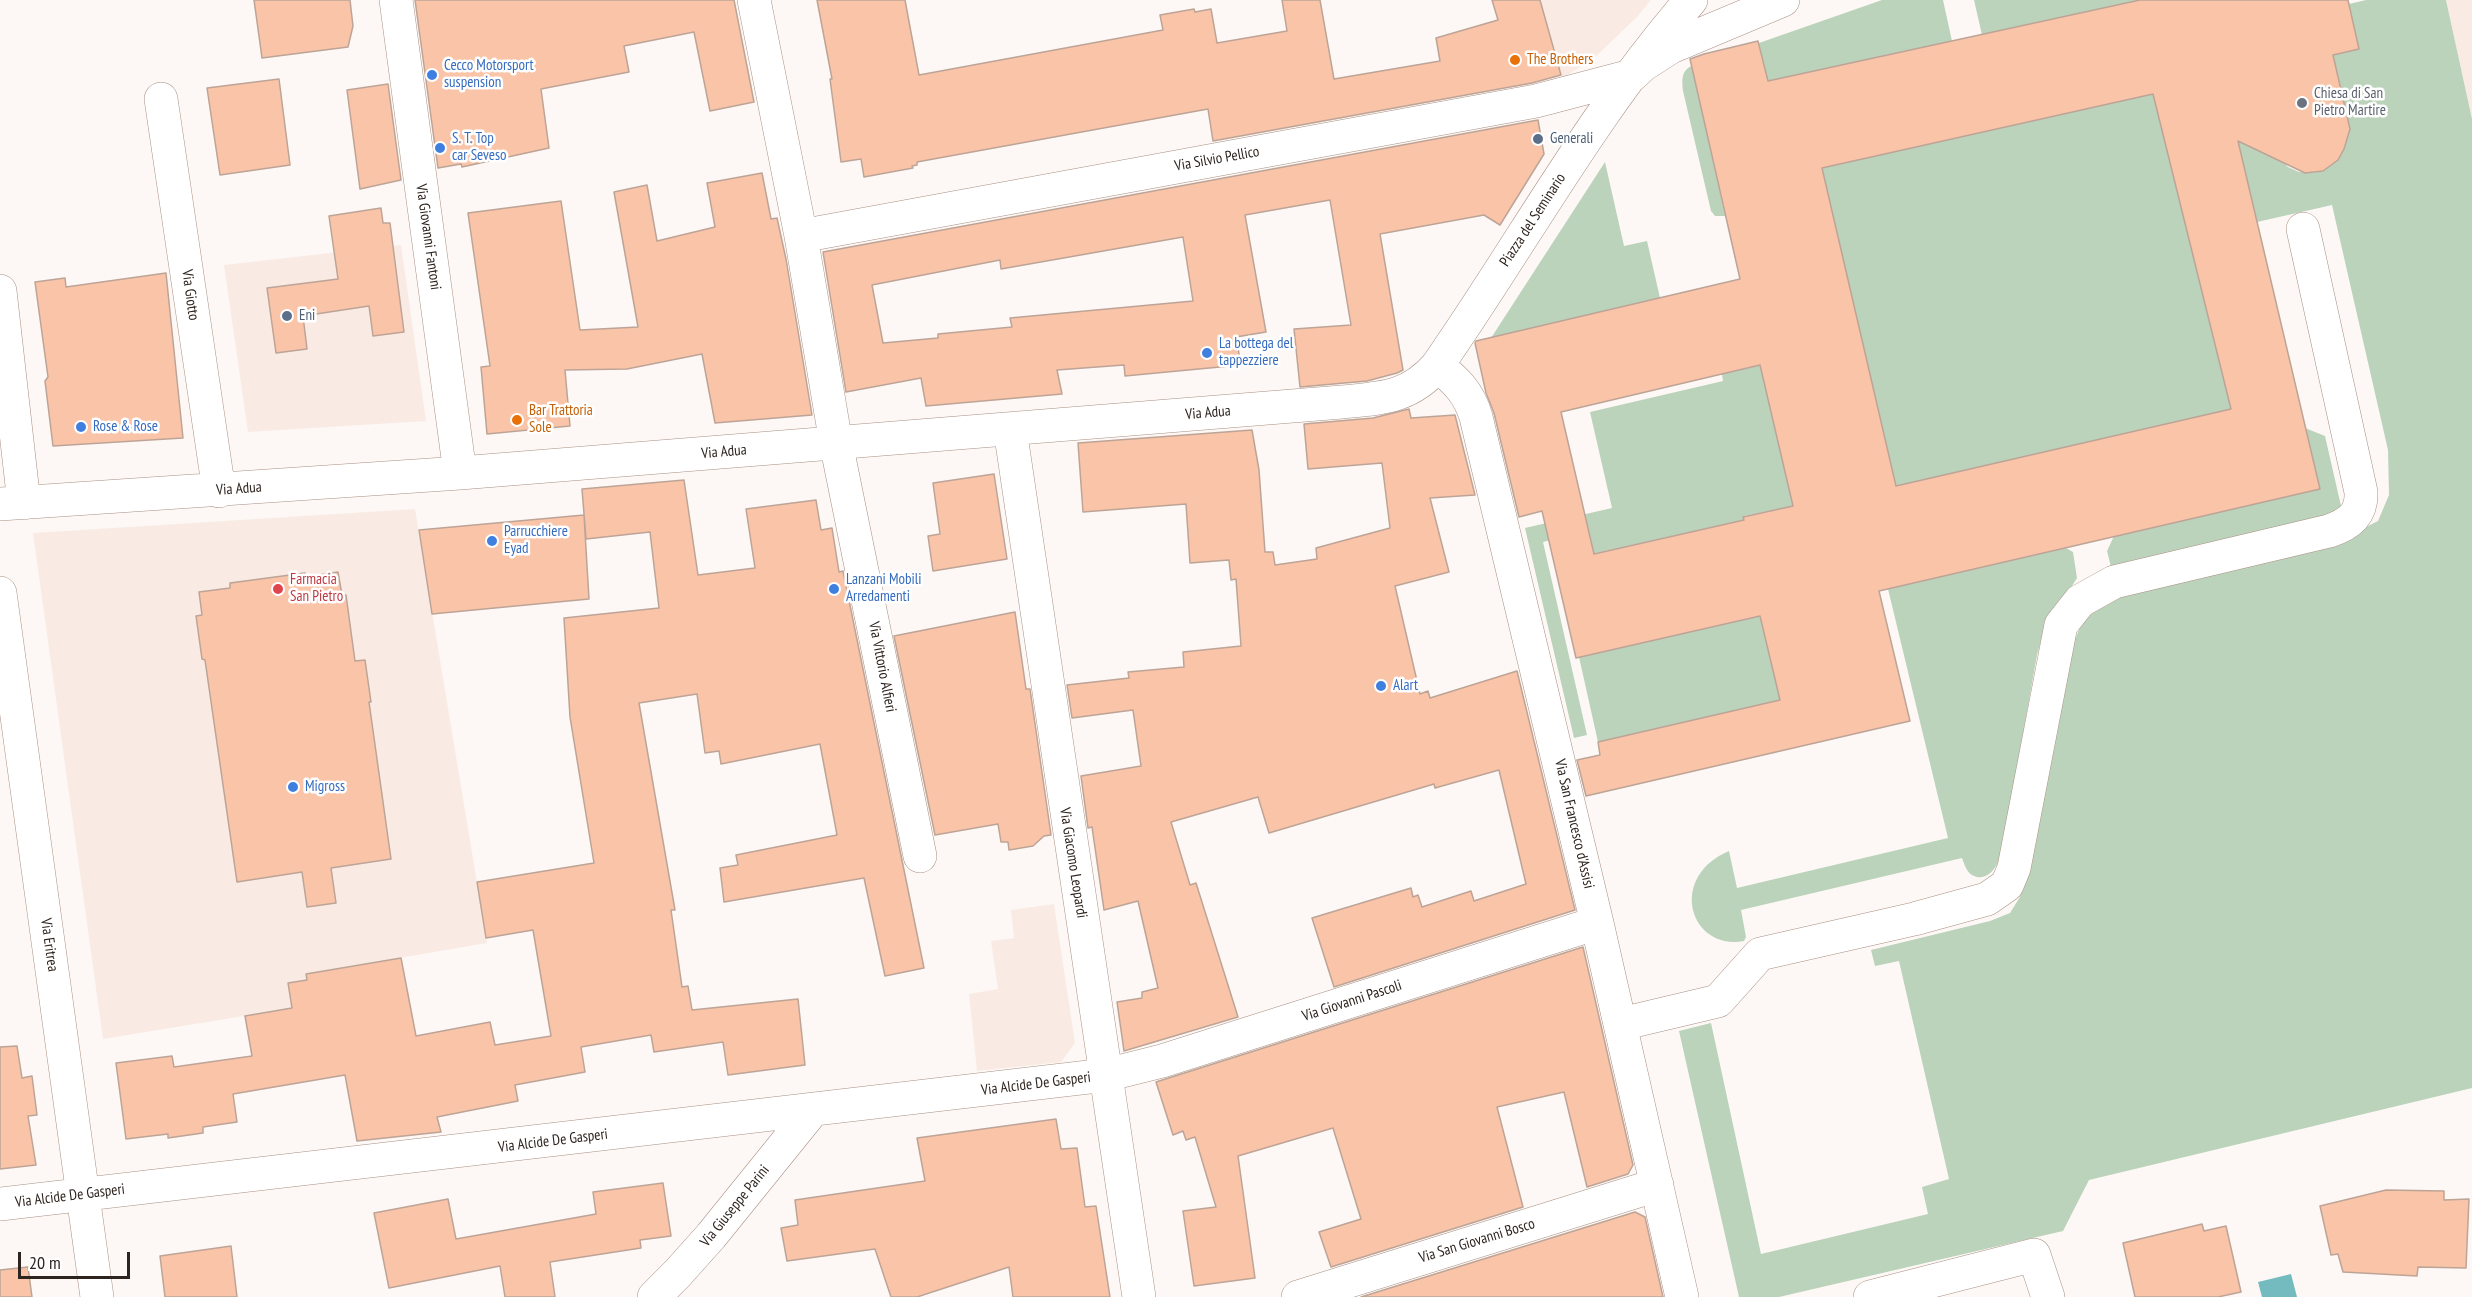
<!DOCTYPE html>
<html>
<head>
<meta charset="utf-8">
<style>
  body { margin:0 }
  #map { position:relative; width:2472px; height:1297px; overflow:hidden; background:#fdf8f5; font-family:"PT Sans Narrow",sans-serif }
  canvas { display:block }
  .scale { position:absolute; left:18px; top:1252px; width:112px; height:27px; box-sizing:border-box; border:3px solid #2e241f; border-top:0; padding-left:8px; font-size:18px; line-height:21px; white-space:nowrap; color:#2e241f; -webkit-text-stroke:4px #fff; paint-order:stroke }
</style>
</head>
<body>
<div id="map">
<canvas width="2472" height="1297"></canvas>
<div class="scale">20 m</div>
</div>
<script>
const c = document.querySelector('canvas').getContext('2d');
c.lineJoin = 'round';
function paint(path, color) { c.fillStyle = color; c.fill(path, 'evenodd'); }
function stroke(path, color, width, dash) { c.strokeStyle = color; c.lineWidth = width; c.lineCap = dash ? 'butt' : 'round'; c.setLineDash(dash || []); c.stroke(path); }
function drawText(font, color, halo, rows, align = 'center') {
  c.font = font + ' "PT Sans Narrow",sans-serif'; c.lineWidth = 5; c.setLineDash([]); c.textBaseline = 'middle'; c.strokeStyle = halo; c.fillStyle = color; for (const [text, x, y, turn = 0] of rows) {
    c.save(); c.translate(x, y); c.rotate((+turn || 0) * Math.PI / 180); c.textAlign = isNaN(turn) ? turn : align; if (halo) c.strokeText(text, 0, 0); c.fillText(text, 0, 0); c.restore();
  }
}
paint(new Path2D(`
  M 1540,0 L 1651,0 L 1637,17 L 1592,60 L 1562,78 Z
  M 2446,0 L 2472,0 L 2472,119 Z
  M 401,245 L 426,421 L 248,432 L 224,265 Z
  M 415,509 L 487,943 L 306,974 L 311,1005 L 103,1039 L 33,533 Z
  M 1054,904 L 1075,1043 L 1061,1062 L 977,1071 L 969,994 L 998,989 L 991,941 L 1014,938 L 1011,910 Z`), '#f9ebe4');
paint(new Path2D(`
  M 1882,0 L 1943,0 L 1952,41 L 1768,81 L 1759,43 Z
  M 1974,0 L 2140,0 L 1982,35 Z
  M 2366,0 L 2446,0 L 2472,119 L 2472,1088 L 2089,1180 L 2063,1231 L 1779,1297 L 1739,1297 L 1679,1031 L 1711,1023 L 1761,1254 L 1928,1214 L 1922,1187 L 1949,1179 L 1899,961 L 1875,966 L 1871,950 L 1990,921 L 2010,913 L 2020,897 L 2070,651 L 2082,623 L 2107,599 L 2360,530 L 2378,521 L 2389,495 L 2388,450 L 2332,205 L 2257,222 L 2236,133 L 2279,158 L 2288,167 L 2299,172 L 2311,173 L 2323,171 L 2338,160 L 2344,149 L 2346,131 L 2350,130 L 2333,55 L 2359,49 L 2349,4 Z
  M 1692,66 L 1725,216 L 1715,216 L 1711,211 L 1683,91 C 1682,81 1681,70 1692,66 Z
  M 2153,94 L 2231,409 L 1896,486 L 1822,168 Z
  M 1605,162 L 1624,246 L 1647,241 L 1660,298 L 1491,338 Z
  M 1760,365 L 1793,506 L 1744,516 L 1744,520 L 1560,561 L 1555,539 L 1543,542 L 1587,735 L 1574,738 L 1525,528 L 1612,508 L 1590,412 L 1723,381 L 1722,374 Z
  M 2305,428 L 2325,436 L 2341,506 L 2335,516 L 2111,567 L 2107,551 L 2114,536 Z
  M 2066,548 L 2073,552 L 2077,578 L 2044,630 L 2037,655 L 2002,852 C 1999,864 1988,884 1972,875 C 1967,872 1964,864 1962,858 L 1741,910 L 1746,937 L 1744,941 C 1690,951 1667,877 1729,851 L 1737,888 L 1948,838 L 1888,589 Z
  M 1761,616 L 1780,700 L 1598,742 L 1579,657 Z`), '#bbd3ba');
paint(new Path2D(`
  M 2291,1274 L 2297,1297 L 2262,1297 L 2258,1282 Z`), '#73bbbe');
const building = new Path2D(`
  M 254,0 L 350,0 L 353,26 L 348,47 L 262,58 Z
  M 415,0 L 734,0 L 754,102 L 710,111 L 694,32 L 624,46 L 629,72 L 541,89 L 549,148 L 462,167 L 461,164 L 438,168 Z
  M 817,0 L 905,0 L 919,75 L 1163,30 L 1160,15 L 1194,9 L 1195,12 L 1211,9 L 1217,43 L 1287,31 L 1282,0 L 1320,0 L 1334,79 L 1440,61 L 1436,38 L 1498,20 L 1492,0 L 1540,0 L 1561,75 L 1532,83 L 1213,141 L 1208,109 L 917,162 L 917,165 L 912,166 L 913,168 L 864,177 L 861,159 L 841,162 L 830,79 L 832,79 Z
  M 2140,0 L 2348,0 L 2359,49 L 2333,55 L 2350,129 L 2344,149 L 2338,160 L 2323,171 L 2305,173 L 2238,141 L 2320,489 L 1879,591 L 1910,721 L 1586,796 L 1577,760 L 1600,755 L 1598,742 L 1780,700 L 1760,616 L 1576,658 L 1542,511 L 1519,517 L 1494,413 L 1486,393 L 1475,343 L 1476,341 L 1740,279 L 1690,59 L 1704,54 L 1758,41 L 1768,81 ZM 2153,94 L 2231,409 L 1896,486 L 1822,168 ZM 1760,365 L 1793,506 L 1743,517 L 1744,520 L 1594,554 L 1561,412 Z
  M 279,79 L 290,165 L 220,175 L 207,88 Z
  M 388,84 L 401,180 L 360,189 L 347,90 Z
  M 1538,120 L 1544,154 L 1500,225 L 1484,215 L 1380,234 L 1403,370 L 1397,373 L 1367,381 L 1300,387 L 1294,329 L 1351,325 L 1330,200 L 1245,215 L 1266,332 L 1236,337 L 1241,365 L 1125,376 L 1124,365 L 1057,370 L 1062,394 L 926,406 L 921,378 L 846,392 L 823,252 ZM 1183,237 L 1193,301 L 1010,318 L 1012,327 L 938,334 L 938,338 L 883,343 L 872,285 L 1000,260 L 1001,269 Z
  M 762,173 L 771,219 L 777,218 L 786,259 L 812,415 L 715,423 L 702,354 L 627,369 L 565,370 L 570,426 L 487,434 L 481,367 L 490,366 L 468,213 L 561,201 L 580,330 L 638,327 L 614,192 L 647,185 L 657,241 L 715,227 L 707,183 Z
  M 381,208 L 383,223 L 390,223 L 404,332 L 373,336 L 369,306 L 303,316 L 307,349 L 276,353 L 267,288 L 338,279 L 329,216 Z
  M 166,273 L 183,438 L 53,446 L 45,381 L 48,377 L 35,282 L 65,278 L 66,287 Z
  M 1409,409 L 1411,418 L 1455,415 L 1475,495 L 1430,498 L 1449,572 L 1395,586 L 1420,694 L 1428,691 L 1430,698 L 1517,671 L 1575,910 L 1334,987 L 1312,918 L 1411,888 L 1413,897 L 1418,895 L 1422,907 L 1471,891 L 1474,901 L 1526,884 L 1499,770 L 1435,788 L 1434,784 L 1269,833 L 1258,797 L 1171,822 L 1190,885 L 1196,883 L 1238,1017 L 1124,1051 L 1117,1002 L 1142,998 L 1142,992 L 1158,988 L 1138,901 L 1104,910 L 1092,827 L 1088,828 L 1081,776 L 1141,766 L 1133,710 L 1072,718 L 1067,685 L 1129,678 L 1128,672 L 1184,667 L 1183,652 L 1241,646 L 1236,579 L 1231,580 L 1229,560 L 1190,563 L 1186,504 L 1083,512 L 1078,443 L 1252,430 L 1259,470 L 1265,552 L 1273,552 L 1275,565 L 1317,559 L 1316,548 L 1390,528 L 1382,463 L 1308,469 L 1304,424 L 1373,418 Z
  M 994,474 L 1007,559 L 933,571 L 928,536 L 940,534 L 933,483 Z
  M 684,480 L 698,575 L 755,568 L 746,509 L 816,500 L 821,530 L 832,528 L 839,572 L 843,571 L 924,968 L 885,976 L 864,878 L 724,902 L 720,868 L 738,865 L 736,855 L 837,835 L 820,744 L 721,764 L 719,751 L 705,753 L 697,694 L 639,703 L 675,910 L 671,910 L 682,987 L 688,986 L 692,1010 L 798,999 L 805,1065 L 728,1075 L 723,1042 L 654,1052 L 651,1035 L 581,1047 L 585,1072 L 515,1085 L 518,1101 L 437,1117 L 441,1132 L 357,1141 L 345,1075 L 233,1094 L 237,1122 L 203,1127 L 203,1133 L 168,1138 L 168,1134 L 126,1139 L 116,1063 L 172,1056 L 174,1067 L 252,1056 L 245,1016 L 292,1008 L 288,983 L 307,980 L 306,974 L 401,958 L 416,1036 L 490,1022 L 495,1045 L 551,1036 L 533,930 L 486,938 L 477,882 L 594,863 L 570,717 L 564,618 L 659,608 L 650,532 L 586,539 L 582,489 Z
  M 584,515 L 589,599 L 432,614 L 419,530 Z
  M 338,572 L 342,595 L 346,595 L 355,661 L 365,660 L 371,702 L 369,702 L 391,859 L 331,868 L 336,903 L 307,907 L 302,872 L 237,882 L 205,660 L 202,659 L 196,616 L 202,615 L 199,592 L 230,588 L 230,583 L 305,573 L 306,577 Z
  M 1015,612 L 1026,689 L 1030,689 L 1051,835 L 1044,836 L 1033,846 L 1009,850 L 1008,842 L 1001,842 L 998,824 L 935,835 L 894,636 Z
  M 1583,947 L 1633,1165 L 1628,1174 L 1587,1187 L 1564,1092 L 1497,1107 L 1523,1207 L 1331,1267 L 1319,1232 L 1361,1219 L 1333,1128 L 1238,1156 L 1255,1278 L 1194,1286 L 1183,1211 L 1216,1207 L 1195,1137 L 1186,1140 L 1183,1131 L 1173,1135 L 1156,1082 Z
  M 17,1046 L 22,1078 L 32,1076 L 37,1115 L 28,1116 L 36,1165 L 0,1169 L 0,1047 Z
  M 1056,1119 L 1061,1149 L 1077,1148 L 1085,1207 L 1096,1206 L 1110,1297 L 1013,1297 L 1009,1267 L 917,1297 L 891,1297 L 875,1249 L 787,1261 L 781,1228 L 798,1225 L 795,1200 L 925,1181 L 917,1138 Z
  M 663,1183 L 671,1236 L 640,1240 L 641,1248 L 550,1262 L 555,1297 L 505,1297 L 500,1266 L 389,1288 L 374,1213 L 448,1199 L 456,1239 L 596,1214 L 593,1192 Z
  M 2386,1190 L 2444,1191 L 2444,1200 L 2469,1199 L 2466,1268 L 2418,1267 L 2417,1276 L 2343,1272 L 2338,1254 L 2331,1255 L 2320,1206 Z
  M 1635,1212 L 1645,1217 L 1663,1297 L 1361,1297 Z
  M 2202,1224 L 2204,1231 L 2226,1226 L 2241,1292 L 2218,1297 L 2135,1297 L 2123,1243 Z
  M 231,1246 L 237,1297 L 165,1297 L 160,1256 Z
  M 28,1267 L 32,1297 L 0,1297 L 0,1270 Z`);
paint(building, '#f9c4a8');
stroke(building, '#bda497', 1.5);
const minor = new Path2D(`
  M 396,0 L 460,473
  M 754,0 L 801,236 L 836,443 L 920,856
  M 161,99 L 219,491
  M 801,236 L 1536,101 L 1631,76 L 1643,65 L 1671,47 L 1783,0
  M 0,291 L 24,503
  M 1437,366 C 1456,380 1469,393 1476,417 L 1597,923 L 1682,1297
  M 1010,429 L 1139,1297
  M 0,504 L 460,473 L 1342,402 C 1382,398 1409,398 1437,366 C 1522,244 1593,112 1691,0
  M 0,593 L 97,1297
  M 1621,1024 L 1718,1001 L 1760,954 L 1914,919 L 1987,899 L 2007,885 L 2014,868 L 2061,625 L 2080,601 L 2114,582 L 2329,531 C 2350,524 2362,514 2361,492 L 2303,229
  M 0,1204 L 1106,1075 L 1162,1061 L 1597,923
  M 654,1297 L 677,1274 L 711,1236 L 812,1111
  M 1298,1297 L 1657,1185
  M 1870,1297 L 2034,1255 L 2048,1297`);
stroke(minor, '#a99083', 34);
stroke(minor, '#fff', 33);
for (const [x, y, r, color] of [
  [1515,60,6,"#e8710a"],
  [432,75,6,"#3f7fe0"],
  [2302,103,6,"#6b7280"],
  [1538,139,6,"#5c6f8a"],
  [440,148,6,"#3f7fe0"],
  [287,316,6,"#5c6f8a"],
  [1207,353,6,"#3f7fe0"],
  [517,420,6,"#e8710a"],
  [81,427,6,"#3f7fe0"],
  [492,541,6,"#3f7fe0"],
  [278,589,6,"#e0444e"],
  [834,589,6,"#3f7fe0"],
  [1381,686,6,"#3f7fe0"],
  [293,787,6,"#3f7fe0"]
]) { const dot = new Path2D(); dot.arc(x, y, r, 0, 2 * Math.PI); c.fillStyle = color; c.fill(dot); stroke(dot, '#fff', 2); }
drawText('15px', '#c56008', '#fff', [
  ["The Brothers",1527,60],
  ["Bar Trattoria",529,411],
  ["Sole",529,428]
], 'left');
drawText('15px', '#366cbe', '#fff', [
  ["Cecco Motorsport",444,66],
  ["suspension",444,83],
  ["S. T. Top",452,139],
  ["car Seveso",452,156],
  ["La bottega del",1219,344],
  ["tappezziere",1219,361],
  ["Rose & Rose",93,427],
  ["Parrucchiere",504,532],
  ["Eyad",504,549],
  ["Lanzani Mobili",846,580],
  ["Arredamenti",846,597],
  ["Alart",1393,686],
  ["Migross",305,787]
], 'left');
drawText('15px', '#5b616d', '#fff', [
  ["Chiesa di San",2314,94],
  ["Pietro Martire",2314,111]
], 'left');
drawText('15px', '#4e5e75', '#fff', [
  ["Generali",1550,139],
  ["Eni",299,316]
], 'left');
drawText('15px', '#2e241f', '#fff', [
  ["Via Silvio Pellico",1217,159,-10],
  ["Piazza del Seminario",1533,220,-57],
  ["Via Giovanni Fantoni",428,237,82],
  ["Via Giotto",190,295,82],
  ["Via Adua",1208,413,-5],
  ["Via Adua",724,452,-5],
  ["Via Adua",239,489,-4],
  ["Via Vittorio Alfieri",882,667,79],
  ["Via San Francesco d'Assisi",1574,824,77],
  ["Via Giacomo Leopardi",1073,863,81],
  ["Via Eritrea",49,945,82],
  ["Via Giovanni Pascoli",1352,1001,-18],
  ["Via Alcide De Gasperi",1036,1084,-7],
  ["Via Alcide De Gasperi",553,1141,-7],
  ["Via Alcide De Gasperi",70,1196,-7],
  ["Via Giuseppe Parini",735,1206,-51],
  ["Via San Giovanni Bosco",1477,1241,-17]
]);
drawText('15px', '#be3a42', '#fff', [
  ["Farmacia",290,580],
  ["San Pietro",290,597]
], 'left');
</script>
</body>
</html>
